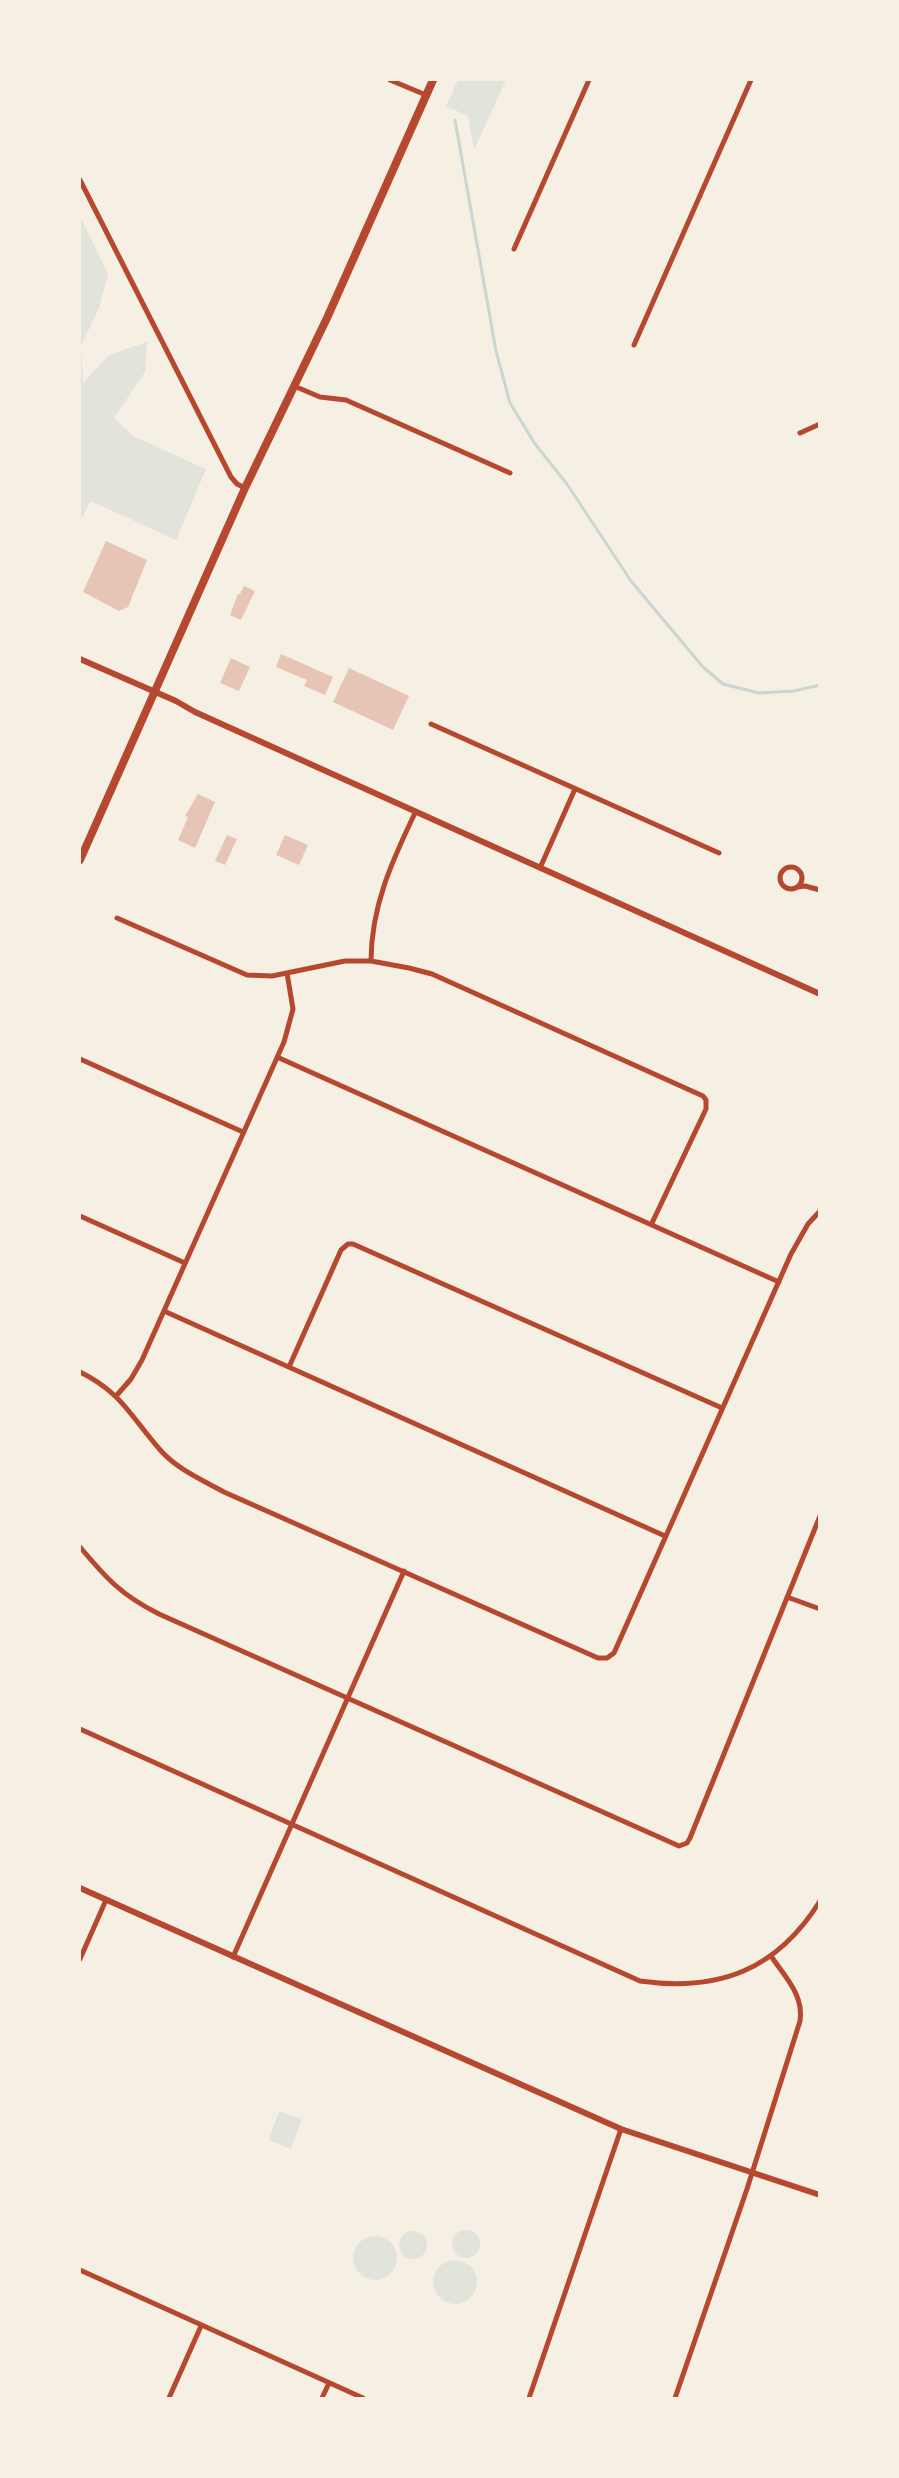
<!DOCTYPE html>
<html>
<head>
<meta charset="utf-8">
<style>
  body { margin:0 }
  #map { position:relative; width:899px; height:2478px; overflow:hidden; background:#f6efe4; font-family:Helvetica,sans-serif }
  canvas { display:block }
  .frame { position:absolute; inset:0; border:81px solid #f6efe4; pointer-events:none }
</style>
</head>
<body>
<div id="map">
<canvas width="899" height="2478"></canvas>
<div class="frame"></div>
</div>
<script>
const c = document.querySelector('canvas').getContext('2d');
c.lineJoin = 'round';
function paint(path, color) { c.fillStyle = color; c.fill(path, 'evenodd'); }
function stroke(path, color, width, dash) { c.strokeStyle = color; c.lineWidth = width; c.lineCap = dash ? 'butt' : 'round'; c.setLineDash(dash || []); c.stroke(path); }
paint(new Path2D(`
  M 458,80 L 506,80 L 474,150 L 468,116 L 446,106 Z
  M 80,216 L 108,274 L 99,308 L 81,346 L 83,383 L 109,355 L 147,342 L 145,372 L 114,418 L 133,436 L 206,469 L 176,540 L 91,501 L 82,518 L 80,518 Z
  M 279,2111 L 302,2119 L 291,2149 L 269,2140 Z
  M452 2244a14 14 0 1 1 28 0a14 14 0 1 1-28 0Z
  M399 2245a14 14 0 1 1 28 0a14 14 0 1 1-28 0Z
  M353 2258a22 22 0 1 1 44 0a22 22 0 1 1-44 0Z
  M433 2282a22 22 0 1 1 44 0a22 22 0 1 1-44 0Z`), '#e2e4dc');
stroke(new Path2D(`
  M 455,120 L 496,351 L 510,403 L 535,444 L 567,484 L 631,581 L 703,667 L 723,684 L 759,693 L 794,691 L 820,685`), '#c9d6d2', 3);
paint(new Path2D(`
  M 106,541 L 147,560 L 128,607 L 119,611 L 83,592 Z
  M 244,586 L 255,591 L 241,620 L 230,615 L 238,594 L 240,594 Z
  M 281,654 L 333,677 L 325,695 L 304,686 L 307,680 L 276,667 Z
  M 231,658 L 250,667 L 239,691 L 220,683 Z
  M 349,668 L 409,696 L 393,730 L 333,702 Z
  M 198,794 L 215,802 L 195,848 L 178,840 L 188,817 L 185,816 Z
  M 227,835 L 237,839 L 225,865 L 215,861 Z
  M 285,835 L 308,845 L 299,865 L 276,855 Z`), '#e6c5b7');
stroke(new Path2D(`
  M 390,80 L 426,95
  M 80,180 L 231,477 L 237,484 L 245,488
  M 514,249 L 589,80
  M 634,345 L 751,80
  M 294,386 L 320,397 L 346,400 L 510,473
  M 800,433 L 820,424
  M 431,724 L 719,853
  M780 878a11 11 0 1 1 22 0a11 11 0 1 1-22 0Z
  M 540,868 L 575,789
  M 798,887 L 805,886 L 820,890
  M 117,918 L 247,975 L 272,976 L 345,961 L 371,961 L 409,968 L 432,974 L 703,1096 L 706,1100 L 706,1109 L 652,1223
  M 371,961 C 371,907 392,861 415,813
  M 277,1057 L 779,1282
  M 80,1059 L 243,1132
  M 80,1216 L 185,1263
  M 164,1311 L 665,1536
  M 289,1367 L 341,1250 L 348,1244 L 353,1244 L 722,1408
  M 80,1372 C 123,1393 132,1419 162,1452 C 179,1470 202,1480 224,1492 L 598,1658 L 607,1658 L 614,1653 L 791,1254 L 808,1224 L 820,1211
  M 117,1395 L 131,1379 L 142,1360 L 284,1042 L 293,1009 L 287,973
  M 80,1547 C 106,1578 121,1595 159,1614 L 679,1846 L 687,1843 L 690,1838 L 820,1516
  M 787,1597 L 820,1609
  M 80,1729 L 640,1981 C 719,1992 777,1970 820,1901
  M 233,1957 L 404,1571
  M 80,1959 L 106,1900
  M 80,2270 L 363,2398
  M 169,2398 L 201,2326
  M 322,2398 L 329,2383
  M 529,2398 L 621,2129
  M 675,2398 L 747,2189 L 800,2021 C 804,1995 785,1977 771,1956`), '#b5482f', 5);
stroke(new Path2D(`
  M 80,659 L 176,701 L 195,712 L 820,994
  M 80,1888 L 621,2129 L 820,2195`), '#b5482f', 6);
stroke(new Path2D(`
  M 80,860 L 245,488 L 327,318 L 433,80`), '#b5482f', 8);
</script>
</body>
</html>
